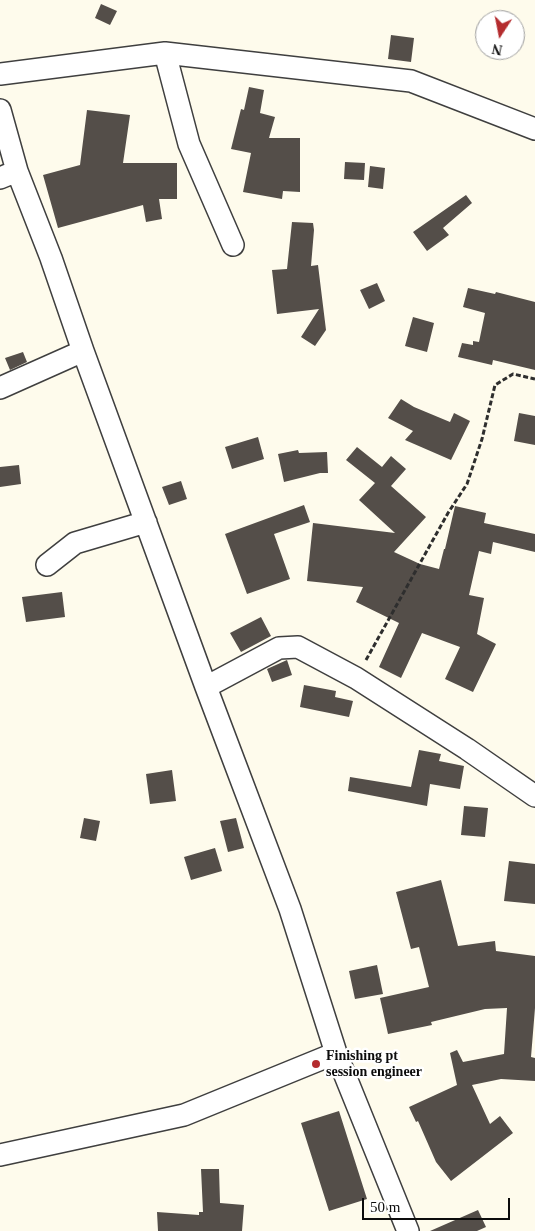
<!DOCTYPE html>
<html>
<head>
<meta charset="utf-8">
<style>
  body { margin:0 }
  #map { position:relative; width:535px; height:1231px; overflow:hidden; background:#fefbec; font-family:Georgia,serif }
  canvas { display:block }
  .north { position:absolute; left:475px; top:10px; width:50px; height:50px; box-sizing:border-box; background:#fff; border:1px solid #9e9e9e; border-radius:50%; rotate:191deg; font-size:14px; font-weight:700; line-height:20px; text-align:center; color:#0c0c0c }
  .north::after { content:''; display:block; margin:auto; width:18px; height:22px; background:#b42c2e; clip-path:polygon(50% 0,100% 100%,50% 72%,0 100%) }
  .scale { position:absolute; left:362px; top:1198px; width:148px; height:22px; box-sizing:border-box; border:2px solid #0c0c0c; border-top:0; padding-left:6px; font-size:15px; line-height:18px; white-space:nowrap; color:#0c0c0c; -webkit-text-stroke:4px #fff; paint-order:stroke }
</style>
</head>
<body>
<div id="map">
<canvas width="535" height="1231"></canvas>
<div class="north">N</div>
<div class="scale">50 m</div>
</div>
<script>
const c = document.querySelector('canvas').getContext('2d');
c.lineJoin = 'round';
function paint(path, color) { c.fillStyle = color; c.fill(path, 'evenodd'); }
function stroke(path, color, width, dash) { c.strokeStyle = color; c.lineWidth = width; c.lineCap = dash ? 'butt' : 'round'; c.setLineDash(dash || []); c.stroke(path); }
function drawText(font, color, halo, rows, align = 'center') {
  c.font = font + ' Georgia,serif'; c.lineWidth = 5; c.setLineDash([]); c.textBaseline = 'middle'; c.strokeStyle = halo; c.fillStyle = color; for (const [text, x, y, turn = 0] of rows) {
    c.save(); c.translate(x, y); c.rotate((+turn || 0) * Math.PI / 180); c.textAlign = isNaN(turn) ? turn : align; if (halo) c.strokeText(text, 0, 0); c.fillText(text, 0, 0); c.restore();
  }
}
paint(new Path2D(`
  M 101,4 L 117,11 L 110,25 L 95,18 Z
  M 391,35 L 414,38 L 411,62 L 388,59 Z
  M 249,87 L 264,90 L 260,113 L 275,117 L 269,138 L 300,138 L 300,192 L 283,191 L 282,199 L 243,192 L 251,153 L 231,149 L 241,109 L 244,110 Z
  M 87,110 L 130,115 L 123,163 L 177,163 L 177,199 L 159,199 L 162,219 L 146,222 L 143,205 L 58,228 L 43,175 L 80,165 Z
  M 345,162 L 365,163 L 364,180 L 344,179 Z
  M 370,166 L 385,168 L 383,189 L 368,187 Z
  M 466,195 L 472,203 L 443,228 L 449,235 L 427,251 L 413,232 Z
  M 292,222 L 313,223 L 314,230 L 311,266 L 318,265 L 326,330 L 315,346 L 301,337 L 319,309 L 277,314 L 272,270 L 287,269 Z
  M 377,283 L 385,301 L 369,309 L 360,290 Z
  M 468,288 L 495,294 L 496,292 L 535,302 L 535,370 L 493,360 L 492,365 L 458,357 L 462,343 L 473,345 L 473,341 L 479,342 L 485,313 L 463,307 Z
  M 413,317 L 434,323 L 427,352 L 405,346 Z
  M 23,352 L 27,362 L 10,370 L 5,358 Z
  M 401,399 L 414,407 L 450,422 L 454,413 L 470,421 L 451,460 L 405,440 L 413,431 L 388,418 Z
  M 519,413 L 535,416 L 535,445 L 514,441 Z
  M 258,437 L 264,459 L 232,469 L 225,447 Z
  M 357,447 L 382,467 L 391,456 L 406,469 L 391,486 L 426,517 L 394,552 L 420,564 L 439,569 L 444,549 L 445,549 L 455,506 L 486,513 L 484,523 L 535,534 L 535,552 L 493,542 L 491,554 L 479,551 L 469,595 L 484,598 L 477,634 L 496,644 L 473,692 L 445,679 L 460,647 L 422,633 L 401,678 L 379,667 L 399,623 L 356,602 L 363,587 L 307,581 L 313,523 L 395,533 L 359,500 L 375,483 L 346,460 Z
  M 298,450 L 299,453 L 327,452 L 328,473 L 320,473 L 284,482 L 278,454 Z
  M 19,465 L 21,484 L 0,487 L 0,467 Z
  M 181,481 L 187,499 L 169,505 L 162,487 Z
  M 304,505 L 310,522 L 274,534 L 290,579 L 247,594 L 225,534 Z
  M 62,592 L 65,617 L 26,622 L 22,597 Z
  M 261,617 L 271,636 L 241,652 L 230,633 Z
  M 287,660 L 292,675 L 272,682 L 267,669 Z
  M 304,685 L 336,691 L 335,697 L 353,701 L 349,717 L 300,707 Z
  M 419,750 L 441,754 L 439,761 L 464,766 L 460,789 L 430,784 L 427,806 L 348,791 L 350,777 L 411,787 Z
  M 172,770 L 176,801 L 150,804 L 146,774 Z
  M 464,806 L 488,808 L 485,837 L 461,835 Z
  M 84,818 L 100,821 L 96,841 L 80,838 Z
  M 236,818 L 244,848 L 228,852 L 220,821 Z
  M 215,848 L 222,871 L 191,880 L 184,857 Z
  M 509,861 L 535,864 L 535,904 L 504,901 Z
  M 441,880 L 458,946 L 495,941 L 496,951 L 535,956 L 535,1008 L 531,1057 L 535,1058 L 535,1081 L 501,1079 L 472,1085 L 490,1124 L 500,1116 L 513,1133 L 451,1181 L 436,1162 L 418,1121 L 416,1122 L 409,1107 L 457,1085 L 450,1053 L 457,1050 L 463,1062 L 504,1054 L 507,1008 L 485,1009 L 431,1022 L 432,1025 L 388,1034 L 380,998 L 429,987 L 419,947 L 411,949 L 396,892 Z
  M 377,965 L 383,994 L 355,999 L 349,971 Z
  M 339,1111 L 367,1199 L 329,1211 L 301,1123 Z
  M 201,1169 L 219,1169 L 220,1203 L 244,1205 L 242,1231 L 158,1231 L 157,1212 L 199,1215 L 199,1212 L 203,1212 Z
  M 478,1210 L 486,1227 L 477,1231 L 430,1231 Z`), '#544e49');
const minor = new Path2D(`
  M 165,53 L 189,144 L 233,245
  M 0,74 L 165,53 L 411,81 L 535,129
  M 0,110 L 17,171 L 51,258 L 83,351 L 206,687 L 290,909 L 336,1053 L 408,1231
  M 0,178 L 17,171
  M 0,388 L 83,351
  M 47,565 L 75,543 L 146,522
  M 206,687 L 279,648 L 298,647 L 356,678 L 467,749 L 535,796
  M 0,1155 L 184,1115 L 336,1053`);
stroke(minor, '#3f3f3f', 24);
stroke(new Path2D(`
  M 366,660 L 448,513 L 467,484 L 482,439 L 495,385 L 513,374 L 535,379`), '#2e2e2e', 3, [5, 2.5]);
stroke(minor, '#fff', 21);
for (const [x, y, r, color] of [
  [316,1064,5,"#b42c2e"]
]) { const dot = new Path2D(); dot.arc(x, y, r, 0, 2 * Math.PI); c.fillStyle = color; c.fill(dot); stroke(dot, '#fff', 2); }
drawText('bold 14px', '#0c0c0c', '#fff', [
  ["Finishing pt",326,1056],
  ["session engineer",326,1072]
], 'left');
</script>
</body>
</html>
